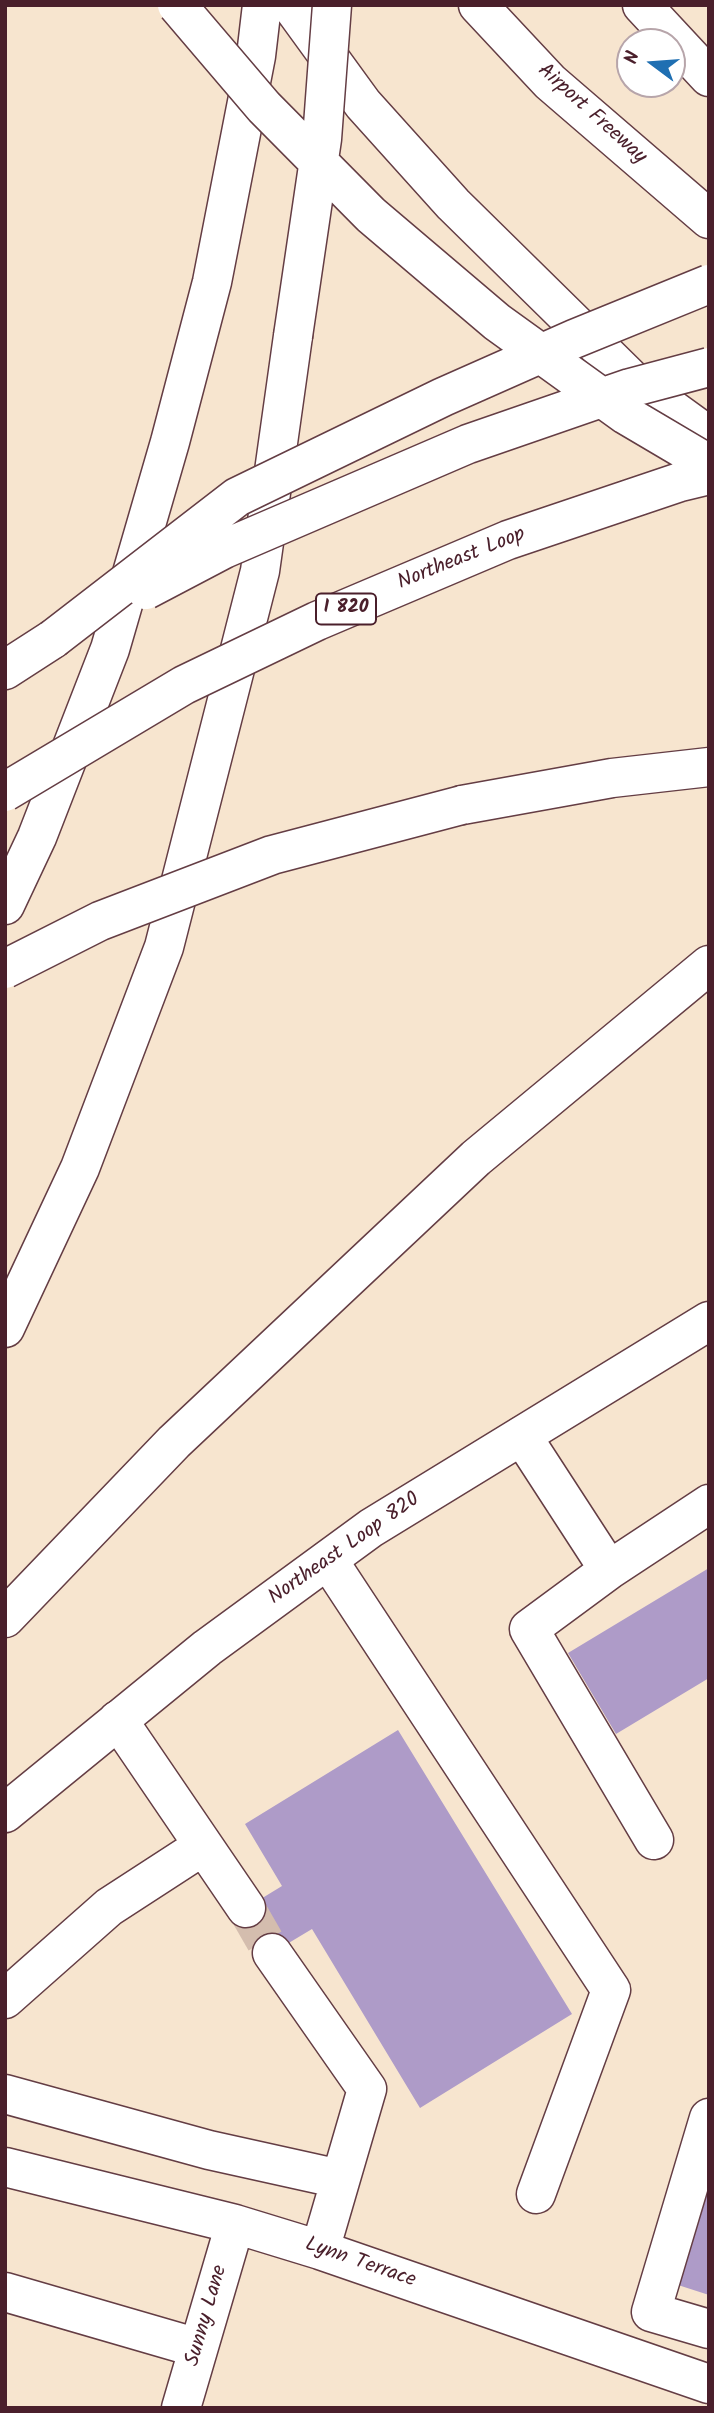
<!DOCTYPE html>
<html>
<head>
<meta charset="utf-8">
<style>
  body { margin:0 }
  #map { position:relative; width:714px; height:2413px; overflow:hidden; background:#f7e5cf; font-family:Kalam,sans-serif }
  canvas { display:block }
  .frame { position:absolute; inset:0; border:7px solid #4a1f2b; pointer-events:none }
  .north { position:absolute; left:616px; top:28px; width:70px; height:70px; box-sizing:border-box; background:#fff; border:2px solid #b7a5aa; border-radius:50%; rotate:286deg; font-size:19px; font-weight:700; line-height:28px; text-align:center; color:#4a1f2b }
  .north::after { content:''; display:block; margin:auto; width:24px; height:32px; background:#1f6fb2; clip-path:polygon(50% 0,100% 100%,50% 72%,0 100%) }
</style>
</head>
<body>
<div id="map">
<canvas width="714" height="2413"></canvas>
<div class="frame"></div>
<div class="north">N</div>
</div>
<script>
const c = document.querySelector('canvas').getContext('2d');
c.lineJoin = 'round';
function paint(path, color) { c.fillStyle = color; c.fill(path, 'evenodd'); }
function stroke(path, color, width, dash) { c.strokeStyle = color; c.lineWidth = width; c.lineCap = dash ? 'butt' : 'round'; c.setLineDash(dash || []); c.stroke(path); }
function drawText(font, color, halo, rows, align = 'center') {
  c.font = font + ' Kalam,sans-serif'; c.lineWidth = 7; c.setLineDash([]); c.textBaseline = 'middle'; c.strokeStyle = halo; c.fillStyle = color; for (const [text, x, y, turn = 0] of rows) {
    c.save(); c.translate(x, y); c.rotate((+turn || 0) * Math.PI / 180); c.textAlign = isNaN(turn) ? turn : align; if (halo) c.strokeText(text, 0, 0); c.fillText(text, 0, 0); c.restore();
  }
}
paint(new Path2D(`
  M 709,1568 L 709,1678 L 616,1734 L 568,1653 Z
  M 398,1730 L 572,2014 L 420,2108 L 312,1929 L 272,1953 L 246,1908 L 282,1886 L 245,1824 Z
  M 709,2184 L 709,2295 L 678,2285 Z`), '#ae9bc8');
stroke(new Path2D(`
  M 246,1908 L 272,1953`), '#d4bdae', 38, [38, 19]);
const minor = new Path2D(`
  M 522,1436 L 609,1570 L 709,1504
  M 328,1560 L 611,1990 L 536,2194
  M 609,1570 L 529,1629 L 654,1840
  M 118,1720 L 246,1908
  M 272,1953 L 367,2089 L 320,2250
  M 5,1999 L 109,1907 L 203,1846
  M 5,2094 L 209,2150 L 340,2179
  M 709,2118 L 651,2312 L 709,2329
  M 5,2167 L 235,2224 L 320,2250 L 709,2384
  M 5,2292 L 198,2348
  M 181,2408 L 235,2224`);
const major = new Path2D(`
  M 5,1813 L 207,1648 L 371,1528 L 709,1321`);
const highway = new Path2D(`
  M 291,5 L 363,104 L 453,204 L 633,381 L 709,436
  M 478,5 L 550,82 L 709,219
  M 642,5 L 709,77
  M 5,670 L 53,639
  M 462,805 L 612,778 L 709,767
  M 5,905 L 37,837 L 110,649 L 170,442 L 212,282 L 256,56 L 262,5
  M 5,1328 L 80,1168 L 164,947 L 260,571 L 293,336
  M 5,1618 L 174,1442 L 476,1158 L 709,965`);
stroke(minor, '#643d44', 41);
stroke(major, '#643d44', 41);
stroke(highway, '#643d44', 41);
stroke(minor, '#fff', 38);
stroke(major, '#fff', 38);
stroke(highway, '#fff', 38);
const highwayBridge = new Path2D(`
  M 177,5 L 264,107 L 371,215 L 497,322 L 626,415 L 709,464
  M 293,336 L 322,139 L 332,5
  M 146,590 L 224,549 L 468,444 L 630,388 L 709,367
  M 53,639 L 237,497 L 443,397 L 574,339 L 709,284
  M 5,792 L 184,685 L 317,621 L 508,540 L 680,482 L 709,475
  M 5,969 L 100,921 L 272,855 L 462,805`);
stroke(highwayBridge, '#643d44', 41, []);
stroke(highwayBridge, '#fff', 38);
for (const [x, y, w] of [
  [346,609,60]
]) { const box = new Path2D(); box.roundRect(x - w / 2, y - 15.5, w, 31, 5); c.fillStyle = '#fff'; c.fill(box); stroke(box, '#4a1f2b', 2); }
drawText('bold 19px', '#4a1f2b', null, [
  ["I 820",346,609]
]);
drawText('21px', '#4a1f2b', '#fff', [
  ["Airport Freeway",591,115,42],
  ["Northeast Loop",462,560,-22],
  ["Northeast Loop 820",345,1550,-35],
  ["Lynn Terrace",360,2264,19],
  ["Sunny Lane",208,2316,-74]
]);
</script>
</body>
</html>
